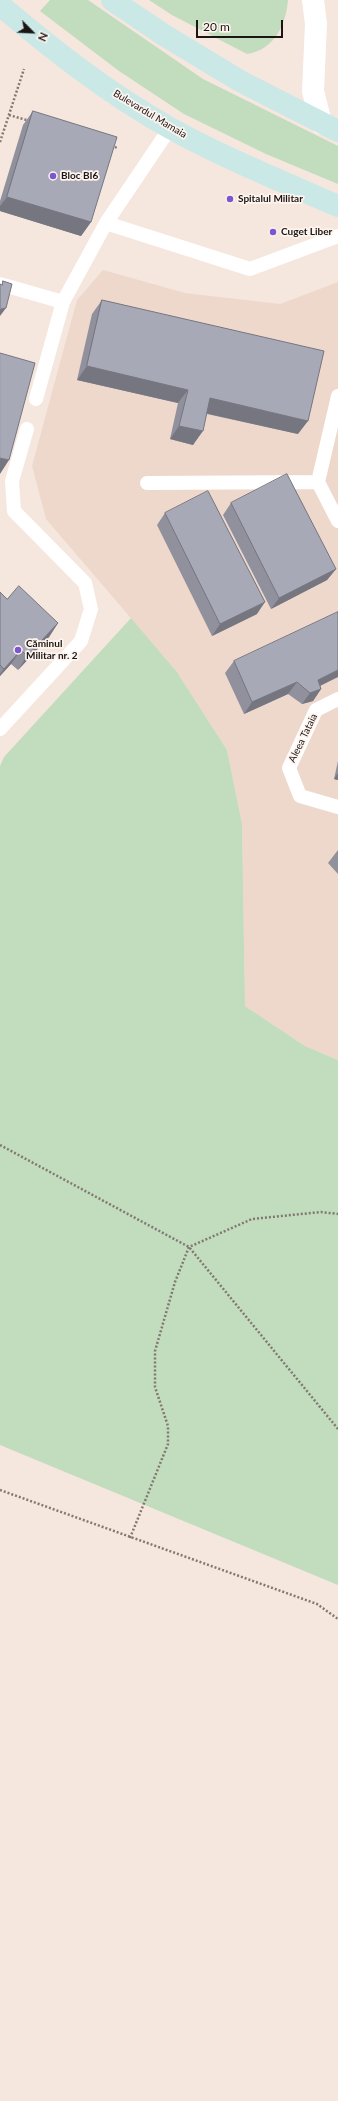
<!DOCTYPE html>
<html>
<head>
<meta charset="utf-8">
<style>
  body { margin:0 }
  #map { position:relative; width:338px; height:2101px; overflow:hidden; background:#f5e6de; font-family:Lato,sans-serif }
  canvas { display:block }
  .north { position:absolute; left:12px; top:12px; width:40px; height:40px; -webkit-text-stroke:3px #fef4ef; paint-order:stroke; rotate:114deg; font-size:11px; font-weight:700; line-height:16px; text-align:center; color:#1b1613 }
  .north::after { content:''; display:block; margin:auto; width:14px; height:18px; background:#1b1613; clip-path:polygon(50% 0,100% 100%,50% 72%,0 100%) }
  .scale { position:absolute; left:196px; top:20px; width:87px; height:18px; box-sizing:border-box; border:2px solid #1b1613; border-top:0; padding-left:5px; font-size:12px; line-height:14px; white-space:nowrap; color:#1b1613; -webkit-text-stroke:3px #fef4ef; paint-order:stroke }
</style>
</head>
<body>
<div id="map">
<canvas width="338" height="2101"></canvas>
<div class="north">N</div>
<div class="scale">20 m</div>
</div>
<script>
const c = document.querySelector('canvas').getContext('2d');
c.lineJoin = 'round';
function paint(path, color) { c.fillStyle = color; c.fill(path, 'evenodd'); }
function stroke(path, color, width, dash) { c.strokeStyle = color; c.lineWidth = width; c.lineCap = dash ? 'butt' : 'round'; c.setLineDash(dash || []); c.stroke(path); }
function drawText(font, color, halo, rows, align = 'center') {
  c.font = font + ' Lato,sans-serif'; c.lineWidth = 3.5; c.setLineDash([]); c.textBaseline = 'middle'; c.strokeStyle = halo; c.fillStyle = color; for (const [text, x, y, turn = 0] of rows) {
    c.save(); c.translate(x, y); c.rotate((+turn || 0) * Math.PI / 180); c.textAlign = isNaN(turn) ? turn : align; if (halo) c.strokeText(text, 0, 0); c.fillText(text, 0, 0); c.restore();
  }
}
paint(new Path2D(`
  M 103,270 L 185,293 L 280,304 L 338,282 L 338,1060 L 305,1046 L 245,1006 L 242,824 L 227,750 L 177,672 L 46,519 L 32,466 L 77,300 Z`), '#eed8cc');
paint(new Path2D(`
  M 50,0 L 88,0 L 203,79 L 338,146 L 338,184 L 266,154 L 184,114 L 119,71 L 40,11 Z
  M 149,0 L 288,0 C 286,25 274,50 247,54 L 172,15 Z
  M 131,618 L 177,672 L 227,750 L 242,824 L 245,1006 L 305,1046 L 338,1060 L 338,1585 L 0,1445 L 0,766 L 4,757 Z`), '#c2dcbe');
stroke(new Path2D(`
  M 9,115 L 30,121
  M 0,142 L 24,69
  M 111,146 L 118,148
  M 0,1145 L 189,1247 L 338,1429
  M 0,1490 L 317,1604 L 338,1619
  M 130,1538 L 168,1444 L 168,1426 L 155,1387 L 155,1351 L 175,1282 L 189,1247 L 252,1219 L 321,1212 L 338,1214`), '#827873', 2.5, [2, 2]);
stroke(new Path2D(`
  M 170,128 L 106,223 L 250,269 L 338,236
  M 0,284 L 63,302
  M 338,396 L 318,482 L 338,521
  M 36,399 L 63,302 L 106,223
  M 147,483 L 318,482
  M 338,699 L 316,710 L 289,768 L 300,796 L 338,807
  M 0,729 L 81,641 L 91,609 L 85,583 L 14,511 L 12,481 L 27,429`), '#fff', 14);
stroke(new Path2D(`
  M 313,0 L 316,24 L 313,91 L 321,123`), '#fff', 22);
stroke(new Path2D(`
  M 112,0 L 164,35 L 240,81 L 338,131
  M 0,5 C 53,50 109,94 170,128 C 222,157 283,182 338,206`), '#c9e8e6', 22);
paint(new Path2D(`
  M 33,111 L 91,222 L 81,236 L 0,211 L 0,201 L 23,125 Z
  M 102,300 L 298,434 L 207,414 L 193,445 L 170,439 L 178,403 L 77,380 L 92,314 Z
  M 231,503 L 336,569 L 327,580 L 271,609 L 223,515 Z
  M 165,513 L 257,614 L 212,636 L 157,525 Z
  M 0,592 L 7,599 L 58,623 L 49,637 L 18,670 L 11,664 L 0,676 Z
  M 234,661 L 320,686 L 321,689 L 313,701 L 302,704 L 288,694 L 244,714 L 225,673 Z
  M 338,761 L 338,780 L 334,779 Z
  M 338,850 L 338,874 L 328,863 Z`), '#90919d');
paint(new Path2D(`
  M 7,197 L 91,222 L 81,236 L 0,211 L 0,206 Z
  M 6,308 L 0,316 L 0,311 L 1,309 Z
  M 87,366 L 188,390 L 178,403 L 77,380 Z
  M 210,398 L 308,421 L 298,434 L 200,412 Z
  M 179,426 L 203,431 L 193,445 L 170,439 Z
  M 0,458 L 9,460 L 0,474 Z
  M 336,569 L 327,580 L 271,609 L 279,598 Z
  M 265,602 L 257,614 L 212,636 L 220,624 Z
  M 58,623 L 49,637 L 18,670 L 27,656 Z
  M 21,650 L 11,664 L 0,676 L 0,674 L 4,669 Z
  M 338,670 L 338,677 L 310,691 L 318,680 Z
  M 297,682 L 288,694 L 244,714 L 252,702 Z
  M 321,689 L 313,701 L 302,704 L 310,693 Z
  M 338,773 L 338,780 L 334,779 Z`), '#767680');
const building = new Path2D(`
  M 33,111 L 117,137 L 91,222 L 7,197 Z
  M 3,281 L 12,284 L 6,308 L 1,309 L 0,314 L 0,284 L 2,285 Z
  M 102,300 L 324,351 L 308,421 L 210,398 L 203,431 L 179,426 L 188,390 L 87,366 Z
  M 0,353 L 35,363 L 9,460 L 0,458 Z
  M 287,474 L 336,569 L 279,598 L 231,503 Z
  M 208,491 L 265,602 L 220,624 L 165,513 Z
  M 19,586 L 58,623 L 27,656 L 21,650 L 4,669 L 0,665 L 0,592 L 7,599 Z
  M 338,612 L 338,670 L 318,680 L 321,689 L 310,693 L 297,682 L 252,702 L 234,661 Z`);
paint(building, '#a8a9b7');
stroke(building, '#767680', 1);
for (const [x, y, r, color] of [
  [53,176,4,"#7b56cf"],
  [230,199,4,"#7b56cf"],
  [273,232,4,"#7b56cf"],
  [18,650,4,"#7b56cf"]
]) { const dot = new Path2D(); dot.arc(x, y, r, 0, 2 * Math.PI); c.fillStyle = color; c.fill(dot); stroke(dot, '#fef4ef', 1.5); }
drawText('10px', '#1b1613', '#fef4ef', [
  ["Bulevardul Mamaia",150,114,31],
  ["Aleea Tataia",303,738,-64]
]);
drawText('bold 10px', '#1b1613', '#fef4ef', [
  ["Bloc BI6",61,176],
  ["Spitalul Militar",238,199],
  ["Cuget Liber",281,232],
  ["Căminul",26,644],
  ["Militar nr. 2",26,656]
], 'left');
</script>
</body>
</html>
